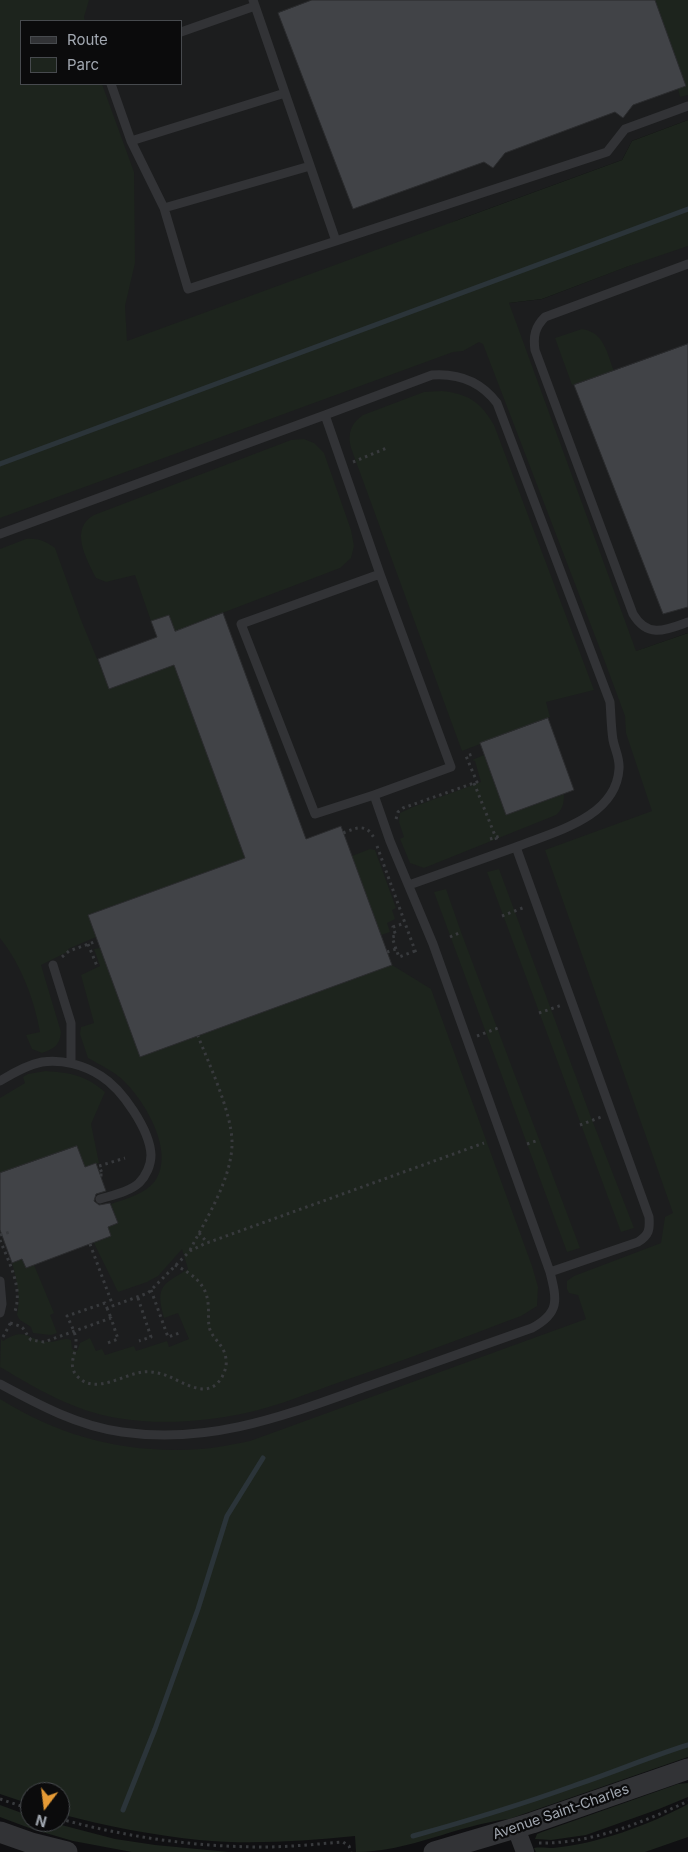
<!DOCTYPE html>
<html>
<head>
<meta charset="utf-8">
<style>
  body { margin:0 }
  #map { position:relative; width:688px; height:1852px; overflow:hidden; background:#101012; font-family:Inter,sans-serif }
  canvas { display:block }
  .legend { position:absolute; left:20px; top:20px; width:162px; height:65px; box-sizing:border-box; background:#0b0b0c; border:1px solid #474a4e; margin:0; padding:6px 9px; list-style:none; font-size:15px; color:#a2a8b1 }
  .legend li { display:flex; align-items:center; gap:10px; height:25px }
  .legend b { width:25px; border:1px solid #474a4e }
  .north { position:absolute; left:20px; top:1782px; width:50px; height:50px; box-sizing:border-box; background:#0b0b0c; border:1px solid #474a4e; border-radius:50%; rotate:195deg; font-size:14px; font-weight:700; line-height:20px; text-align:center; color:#a2a8b1 }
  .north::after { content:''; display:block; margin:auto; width:18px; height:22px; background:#e59a35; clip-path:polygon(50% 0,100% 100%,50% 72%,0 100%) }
</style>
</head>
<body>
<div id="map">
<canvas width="688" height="1852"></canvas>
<ul class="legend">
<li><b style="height:6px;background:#323336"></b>Route</li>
<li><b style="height:14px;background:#1d241d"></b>Parc</li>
</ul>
<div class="north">N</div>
</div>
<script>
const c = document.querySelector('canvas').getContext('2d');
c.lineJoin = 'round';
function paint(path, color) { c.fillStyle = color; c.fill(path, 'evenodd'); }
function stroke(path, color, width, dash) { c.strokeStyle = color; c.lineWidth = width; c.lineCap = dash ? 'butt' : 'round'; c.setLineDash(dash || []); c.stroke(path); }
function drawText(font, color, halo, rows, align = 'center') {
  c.font = font + ' Inter,sans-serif'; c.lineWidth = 4.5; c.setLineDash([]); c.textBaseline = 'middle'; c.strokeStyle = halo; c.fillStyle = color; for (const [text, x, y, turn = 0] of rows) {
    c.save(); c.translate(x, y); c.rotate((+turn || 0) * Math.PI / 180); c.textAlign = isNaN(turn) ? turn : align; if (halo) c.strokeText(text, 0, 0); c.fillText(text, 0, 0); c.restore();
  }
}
paint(new Path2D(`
  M 17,0 L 688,0 L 688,120 L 632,141 L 622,160 L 458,220 L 0,433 L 0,120 ZM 21,21 L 181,21 L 181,84 L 21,84 Z
  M 688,243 L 688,633 L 637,651 L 688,792 L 688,1731 L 60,1792 L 0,1791 L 0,489 L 508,303 L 542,299 Z`), '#1c1d1e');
paint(new Path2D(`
  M 0,0 L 89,0 L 84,17 L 85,21 L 21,21 L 21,84 L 102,84 L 134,172 L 135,263 L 125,306 L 127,341 L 622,160 L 632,141 L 688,120 L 688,246 L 629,266 L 542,299 L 509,303 L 636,651 L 688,633 L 688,1757 L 509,1819 C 457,1825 409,1852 356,1852 L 355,1836 C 303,1841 251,1845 199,1840 C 152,1835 106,1826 60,1814 L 60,1792 L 30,1792 L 30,1804 L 0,1794 L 0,1399 C 63,1438 127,1454 201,1449 C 217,1448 234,1444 250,1441 L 586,1319 L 578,1295 L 569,1293 L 567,1289 L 567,1281 L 574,1276 L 661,1243 L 665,1217 L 673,1213 L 545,850 L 652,811 L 626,733 L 625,716 L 605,662 L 483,344 L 479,342 L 463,351 L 453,352 L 0,518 Z
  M 655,0 L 688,0 L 688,95 L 680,97 L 678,89 L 686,86 Z
  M 582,329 C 604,332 607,353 614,371 L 572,385 L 555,338 Z
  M 442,391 C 468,394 480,401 494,425 L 594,690 L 546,702 L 550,717 L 462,751 L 351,448 C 347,434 351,423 363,415 L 424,392 Z
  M 304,439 L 314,443 L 324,453 L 351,530 L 354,546 L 351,558 L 340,568 L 175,631 L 169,615 L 151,621 L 135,575 L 106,582 L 96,578 C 86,558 69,529 94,515 L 291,440 Z
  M 26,539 C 38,538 45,541 55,548 L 81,620 L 109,688 L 174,665 L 245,858 L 88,915 L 96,937 L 68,949 L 69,951 L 41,965 L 61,1032 C 60,1045 54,1049 42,1053 L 32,1049 L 26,1035 L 40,1032 C 34,999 21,964 0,938 L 0,549 Z
  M 484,755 L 506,815 L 564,794 C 564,803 563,809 556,815 L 424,868 L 410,863 L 400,839 L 404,837 L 399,822 L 400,813 L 413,807 L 481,782 L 475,761 L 472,760 Z
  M 370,849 L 375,850 L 396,908 L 392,910 L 395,919 L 387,923 L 390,932 L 381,935 L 352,856 Z
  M 499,869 L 592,1120 L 634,1228 L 621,1232 L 487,872 Z
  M 446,889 L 461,932 L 580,1248 L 567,1252 L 434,892 Z
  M 100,948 L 140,1057 L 392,965 L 431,989 L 532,1266 L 538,1287 L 537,1306 L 521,1316 C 462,1338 403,1361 343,1381 C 311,1392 279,1406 246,1413 C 204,1422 159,1425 117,1418 C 74,1411 37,1389 0,1367 L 1,1339 L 3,1341 C 28,1325 29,1343 51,1342 C 59,1341 64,1337 71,1340 L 72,1349 L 77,1351 L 80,1343 L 90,1338 L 96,1351 L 102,1349 L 105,1355 L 134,1346 L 136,1351 L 167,1341 L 169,1347 L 189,1339 L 178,1313 L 164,1318 C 155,1286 162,1285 188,1269 L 182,1249 L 158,1276 L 147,1282 L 118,1292 L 94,1243 L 111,1236 L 108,1227 L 118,1223 L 111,1204 C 125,1199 145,1194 155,1181 C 175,1152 146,1103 124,1081 C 114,1071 100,1065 88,1058 L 80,1034 L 81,1027 L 94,1023 L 81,975 L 100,966 L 94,949 Z
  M 46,1071 C 72,1073 85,1075 105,1092 L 91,1124 L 99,1163 L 85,1167 L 77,1146 L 0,1173 L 0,1098 L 25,1083 L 23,1077 L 28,1074 Z
  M 22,1259 L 26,1268 L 34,1265 L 54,1313 L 50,1315 L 57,1333 L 51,1335 L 33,1333 L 31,1327 L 20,1320 L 17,1315 C 21,1297 17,1281 12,1263 Z
  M 688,1783 L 688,1797 L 659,1809 L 586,1835 L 551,1840 L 535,1839 L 537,1834 L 542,1832 L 678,1784 Z
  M 688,1804 L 688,1837 L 645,1852 L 536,1852 L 534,1848 C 540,1847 547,1848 553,1848 C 597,1844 649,1825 688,1804 Z
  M 0,1805 L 30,1816 L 30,1822 L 50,1822 L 115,1839 L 155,1845 L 229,1852 L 132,1852 L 73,1841 L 32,1829 L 0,1817 Z`), '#1d241d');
stroke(new Path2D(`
  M 0,464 L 688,209
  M 123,1810 L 155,1729 L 198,1609 L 227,1516 L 263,1458
  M 413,1836 C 467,1821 520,1805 573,1786 C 612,1773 649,1757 688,1745`), '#2b3439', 5);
const building = new Path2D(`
  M 312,0 L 655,0 L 686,86 L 633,105 L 623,118 L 615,112 L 505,153 L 493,168 L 484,162 L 353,209 L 278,13 Z
  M 688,344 L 688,607 L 663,614 L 574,385 Z
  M 223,613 L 306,839 L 341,826 L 392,965 L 140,1057 L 88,915 L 245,858 L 174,665 L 109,689 L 98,659 L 157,637 L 151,621 L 169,615 L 175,631 Z
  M 548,718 L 574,790 L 506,815 L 480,743 Z
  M 77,1146 L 85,1167 L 96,1163 L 106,1191 L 96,1194 L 94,1201 L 99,1205 L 110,1203 L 118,1223 L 108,1227 L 111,1236 L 26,1268 L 22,1259 L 12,1263 L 0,1230 L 0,1173 Z`);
paint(building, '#414347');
stroke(building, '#2a2b2d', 1);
stroke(new Path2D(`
  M 353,462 L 389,447
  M 474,783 L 498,843
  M 396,819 L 398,812 L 403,808 L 477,782 L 466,756 L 473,754
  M 343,833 C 358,827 367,823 375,840
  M 490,839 L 500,836
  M 377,846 L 417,956
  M 502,916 L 525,907
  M 450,937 L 461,932
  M 88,944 L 97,966
  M 396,949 L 392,937 L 396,936 L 393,927 L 405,923
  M 387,952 L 396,949 L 399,957 L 415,951
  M 62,957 L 69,951 L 97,941
  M 539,1013 L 562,1005
  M 477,1036 L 498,1028
  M 580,1125 L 601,1117
  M 527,1144 L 539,1140
  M 100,1175 L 103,1175 L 99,1166 L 125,1158
  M 199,1233 L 205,1240 L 209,1242
  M 0,1235 L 10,1232
  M 0,1240 C 9,1263 24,1289 14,1314
  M 90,1244 L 113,1306
  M 190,1250 C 206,1219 233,1177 232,1141 C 231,1111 209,1064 198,1036
  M 175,1265 C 192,1274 206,1283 208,1303 C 209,1311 208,1319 209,1326 C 211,1339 224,1343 226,1359 C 227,1366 225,1371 222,1377 C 209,1400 186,1384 168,1376 C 160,1373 151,1371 143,1372 C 124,1374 95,1395 78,1377 C 66,1365 77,1354 76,1341 C 76,1333 70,1323 67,1316 L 105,1303 L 107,1308 L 148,1293 L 190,1251 L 204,1244 L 484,1143
  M 151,1290 L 168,1337 L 182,1332
  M 138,1298 L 151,1337 L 139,1341
  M 107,1308 L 111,1318
  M 10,1323 C 28,1328 21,1328 31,1340 L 44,1342 L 111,1318 L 118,1339 L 105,1344
  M 3,1337 L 11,1322
  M 0,1799 L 30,1809
  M 60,1819 C 127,1837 194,1847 263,1847 C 290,1847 316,1844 343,1842 L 349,1846 L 351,1852
  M 539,1843 C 590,1844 642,1823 688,1801`), '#383a3d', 3, [2.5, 4]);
stroke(new Path2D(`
  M 253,0 L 336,241 L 607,152 L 625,129 L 688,106
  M 181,32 L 255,6
  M 111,84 L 131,141 L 164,208
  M 131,141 L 285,93
  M 310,166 L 164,208 L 188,289 L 336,241
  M 688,264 L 545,317 C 535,327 533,336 535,350 L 633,614 C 648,639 666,630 688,622
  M 325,415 L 432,375 C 459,373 481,382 497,403 L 610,702 C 611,714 611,727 613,740 C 615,750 620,758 619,769 C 616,818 553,832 516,847
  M 0,534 L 325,415 L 380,574 L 451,767 L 374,795 L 390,841 L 433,944 L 550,1272 C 557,1300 560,1313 532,1328 C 477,1347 423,1367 368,1386 C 286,1415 211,1445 122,1432 C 78,1426 39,1405 0,1384
  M 374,795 L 315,814 L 241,624 L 380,574
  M 409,885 L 516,847 L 649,1217 C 650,1230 649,1235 638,1242 L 550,1272
  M 53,965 L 71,1023 L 71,1063
  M 0,1081 C 13,1073 27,1065 42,1062 C 62,1059 84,1065 101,1076 C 122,1089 150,1130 151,1155 C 151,1165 146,1176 139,1183 C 129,1192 113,1195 100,1199
  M 0,1281 L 2,1304 L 0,1313`), '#323336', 9);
stroke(new Path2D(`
  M 516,1828 L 525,1852`), '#323336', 18);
stroke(new Path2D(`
  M 0,1832 L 31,1843 L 67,1852
  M 434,1852 L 532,1823 L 688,1769`), '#323336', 21);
drawText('14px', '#a2a8b1', '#0b0b0c', [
  ["Avenue Saint-Charles",561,1812,-19]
]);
</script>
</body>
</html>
